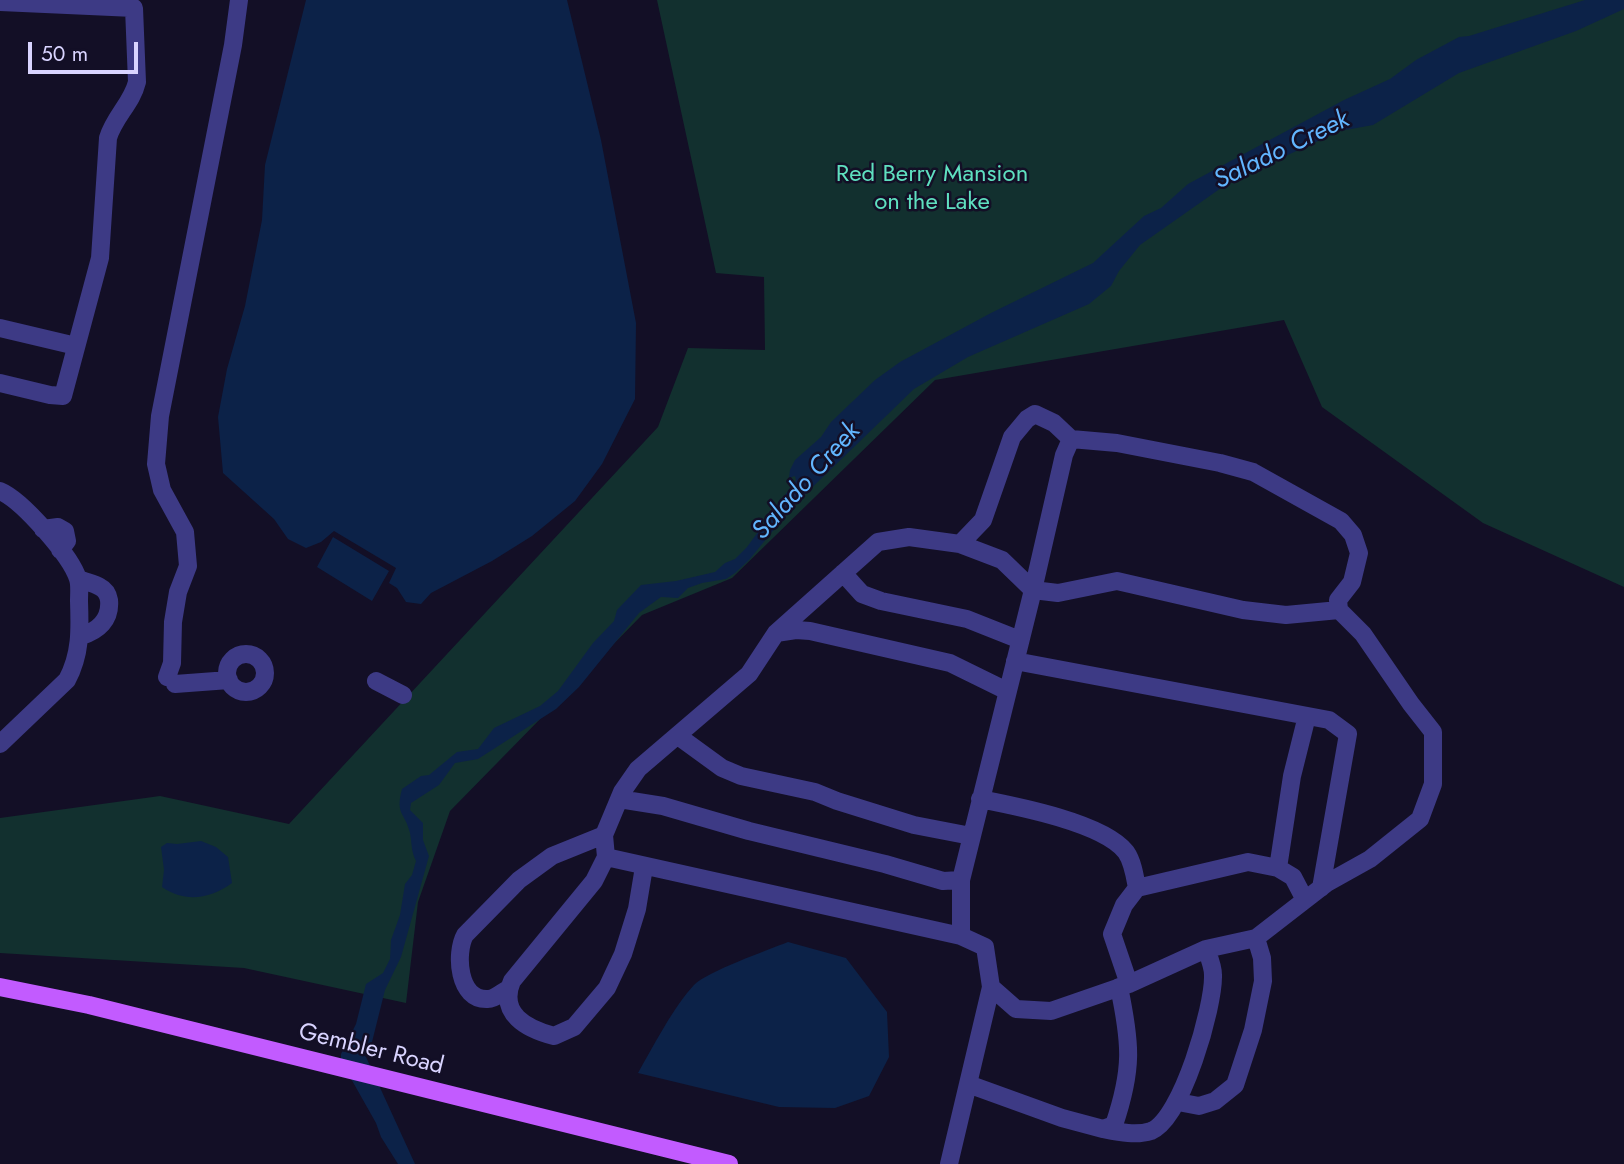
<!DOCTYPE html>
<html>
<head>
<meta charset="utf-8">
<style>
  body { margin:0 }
  #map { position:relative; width:1624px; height:1164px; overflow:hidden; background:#130f26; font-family:Jost,sans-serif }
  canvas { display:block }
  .scale { position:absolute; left:28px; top:42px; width:110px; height:32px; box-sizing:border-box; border:4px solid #d9d4ff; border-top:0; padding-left:9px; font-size:21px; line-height:24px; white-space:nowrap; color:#d9d4ff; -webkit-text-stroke:5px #130f26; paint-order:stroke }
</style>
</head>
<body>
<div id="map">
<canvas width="1624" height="1164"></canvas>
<div class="scale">50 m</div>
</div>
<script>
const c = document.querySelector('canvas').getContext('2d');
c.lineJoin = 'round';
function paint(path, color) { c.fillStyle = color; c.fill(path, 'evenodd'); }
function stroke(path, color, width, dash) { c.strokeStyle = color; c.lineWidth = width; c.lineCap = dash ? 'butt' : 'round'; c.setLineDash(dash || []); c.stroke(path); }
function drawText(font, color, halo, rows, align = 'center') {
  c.font = font + ' Jost,sans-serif'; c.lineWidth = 5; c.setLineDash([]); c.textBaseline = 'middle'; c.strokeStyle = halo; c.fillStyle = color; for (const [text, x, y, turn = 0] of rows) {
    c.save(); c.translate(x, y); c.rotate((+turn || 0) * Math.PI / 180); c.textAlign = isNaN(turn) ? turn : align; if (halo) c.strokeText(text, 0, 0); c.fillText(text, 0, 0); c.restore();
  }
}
paint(new Path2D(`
  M 657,0 L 1624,0 L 1624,587 L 1483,523 L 1322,407 L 1284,320 L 935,380 L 732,578 L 642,615 L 450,811 L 418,902 L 406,1003 L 244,968 L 0,953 L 0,818 L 160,796 L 289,824 L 658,427 L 688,348 L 765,350 L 764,277 L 716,273 Z`), '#12302f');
paint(new Path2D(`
  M 306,0 L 567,0 L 601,140 L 636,323 L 635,399 L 602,464 L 575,501 L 532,536 L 492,561 L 431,593 L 421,604 L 406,602 L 397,588 L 389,583 L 396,568 L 334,531 L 321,542 L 306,548 L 288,539 L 274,519 L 223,473 L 218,417 L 227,369 L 245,306 L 262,220 L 265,165 Z
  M 1585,0 L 1624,0 L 1624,9 L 1576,31 L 1459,73 L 1373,125 L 1340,131 L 1231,181 L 1140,245 L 1119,271 L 1111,286 L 1089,304 L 968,357 L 914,389 L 794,505 L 749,560 L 735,573 L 726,579 L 702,583 L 688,588 L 678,598 L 661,597 L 639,613 L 579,687 L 556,709 L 478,759 L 455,763 L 439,785 L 411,803 L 410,810 L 423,823 L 423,840 L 429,856 L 401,957 L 385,990 L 372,1042 L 362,1046 L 359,1051 L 366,1057 L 415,1164 L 398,1164 L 381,1137 L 376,1123 L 341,1061 L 341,1054 L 356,1024 L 366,984 L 383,973 L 390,959 L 391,940 L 400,915 L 405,884 L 412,875 L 416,861 C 411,851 412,844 410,833 C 405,812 395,815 402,789 L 421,776 L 429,775 L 457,752 L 478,749 L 494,728 L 540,706 L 558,691 L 593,643 L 614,621 L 617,610 L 641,585 L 676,581 L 715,572 L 725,563 L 735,559 L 747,547 L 796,480 L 795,476 L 789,478 L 790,470 L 795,460 L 821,437 L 831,422 L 875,380 L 900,362 L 991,313 L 1093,263 L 1144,216 L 1161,208 L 1188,184 L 1344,100 L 1390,79 L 1416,60 L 1459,37 L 1469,36 Z
  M 333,537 L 389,571 L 372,601 L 317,567 Z
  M 201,841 L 216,847 L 228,857 L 232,883 C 210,899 185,903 162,887 L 164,870 L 161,847 L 167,843 L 177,844 Z
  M 788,942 L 846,958 L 887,1012 L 889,1057 L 869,1096 L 835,1108 L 779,1107 L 638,1073 C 653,1047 674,1006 694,985 C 706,972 768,950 788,942 Z`), '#0c2248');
stroke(new Path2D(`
  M 0,2 L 134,8 L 137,82 C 132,103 114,117 108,138 L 100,258 L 63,396 L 50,395 L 0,383
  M 0,328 L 76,346
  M 0,491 C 22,500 71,556 78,579 C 80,585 79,594 79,601 C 80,629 81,654 67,680 L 0,744
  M 43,529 L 58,527 L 65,531 L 67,541 L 60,550
  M 960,544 L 983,520 L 1012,437 L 1027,419 L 1035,414 L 1054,423 L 1071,439 L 1117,443 L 1220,463 L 1253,472 L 1341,521 L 1353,535 L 1359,553 L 1352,582 L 1338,600 L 1339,610
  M 843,573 L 862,594 L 881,601 L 967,619 L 1020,640
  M 79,579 C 85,582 94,583 100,587 C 106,590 108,594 109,600 C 111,620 98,631 81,636
  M 776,633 L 796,630 L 810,631 L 950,663 L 1007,691
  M227 673a19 19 0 1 1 38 0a19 19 0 1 1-38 0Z
  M 1015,661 L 1329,720 L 1348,734 L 1321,888
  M 167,677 L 172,663 L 173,622 L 178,592 L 188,566 L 185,532 L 162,490 L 156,464 L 160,416 L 233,45 L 239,0
  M 376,681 L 403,695
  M 175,684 L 229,680
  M 678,736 L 722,768 L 741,776 L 815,792 L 837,801 L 914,825 L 971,836
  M 619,799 L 663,806 L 749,831 L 885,864 L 943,881 L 961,880
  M 980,799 C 1016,806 1104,823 1126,852 C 1133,862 1135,877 1137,888
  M 606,857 L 594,881 L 512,981 C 498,1014 527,1029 554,1036 L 574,1027 L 607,988 L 623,954 L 637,909 L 644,867
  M 1278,868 L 1292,776 L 1307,716
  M 1129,984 L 1112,934 L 1124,905 L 1137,888 L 1248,862 L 1278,868 L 1293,877 L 1305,900
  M 991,987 L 1016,1009 L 1051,1011 L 1129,984 L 1206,949 L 1256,938 L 1327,883 L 1370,859 L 1420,819 L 1433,784 L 1433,732 L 1411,704 L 1363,634 L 1339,610 L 1286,615 L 1243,610 L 1117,581 L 1058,593 L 1033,590 L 1064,455 L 1071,439
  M 508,989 C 502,992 495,999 488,999 C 458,1001 455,953 465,935 L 519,880 L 552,856 L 604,835
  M 968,1084 L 1062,1118 L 1103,1129 L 1114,1125 C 1133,1069 1131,1044 1119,987
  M 1178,1102 L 1199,1106 L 1215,1101 L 1235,1085 L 1253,1030 L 1263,981 L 1262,958 L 1256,938
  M 1103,1129 C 1118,1132 1136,1136 1151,1131 C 1182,1119 1214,1006 1213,975 C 1213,966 1209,957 1206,949
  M 949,1164 L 991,987 L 985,947 L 961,936 L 606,857 L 604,835 L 622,792 L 638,769 L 749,674 L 776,633 L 878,542 L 909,537 L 960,544 L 1002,560 L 1033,590 L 961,880 L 961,936`), '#3d3a85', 18);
stroke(new Path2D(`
  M 0,987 L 89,1005 L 729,1164`), '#c25bff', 18);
drawText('24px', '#5fe0c0', '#130f26', [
  ["Red Berry Mansion",932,175],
  ["on the Lake",932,203]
]);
drawText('24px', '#d9d4ff', '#130f26', [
  ["Gembler Road",371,1050,14]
]);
drawText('italic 26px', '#62b6ff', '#130f26', [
  ["Salado Creek",1282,151,-26],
  ["Salado Creek",807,482,-48]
]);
</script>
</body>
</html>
